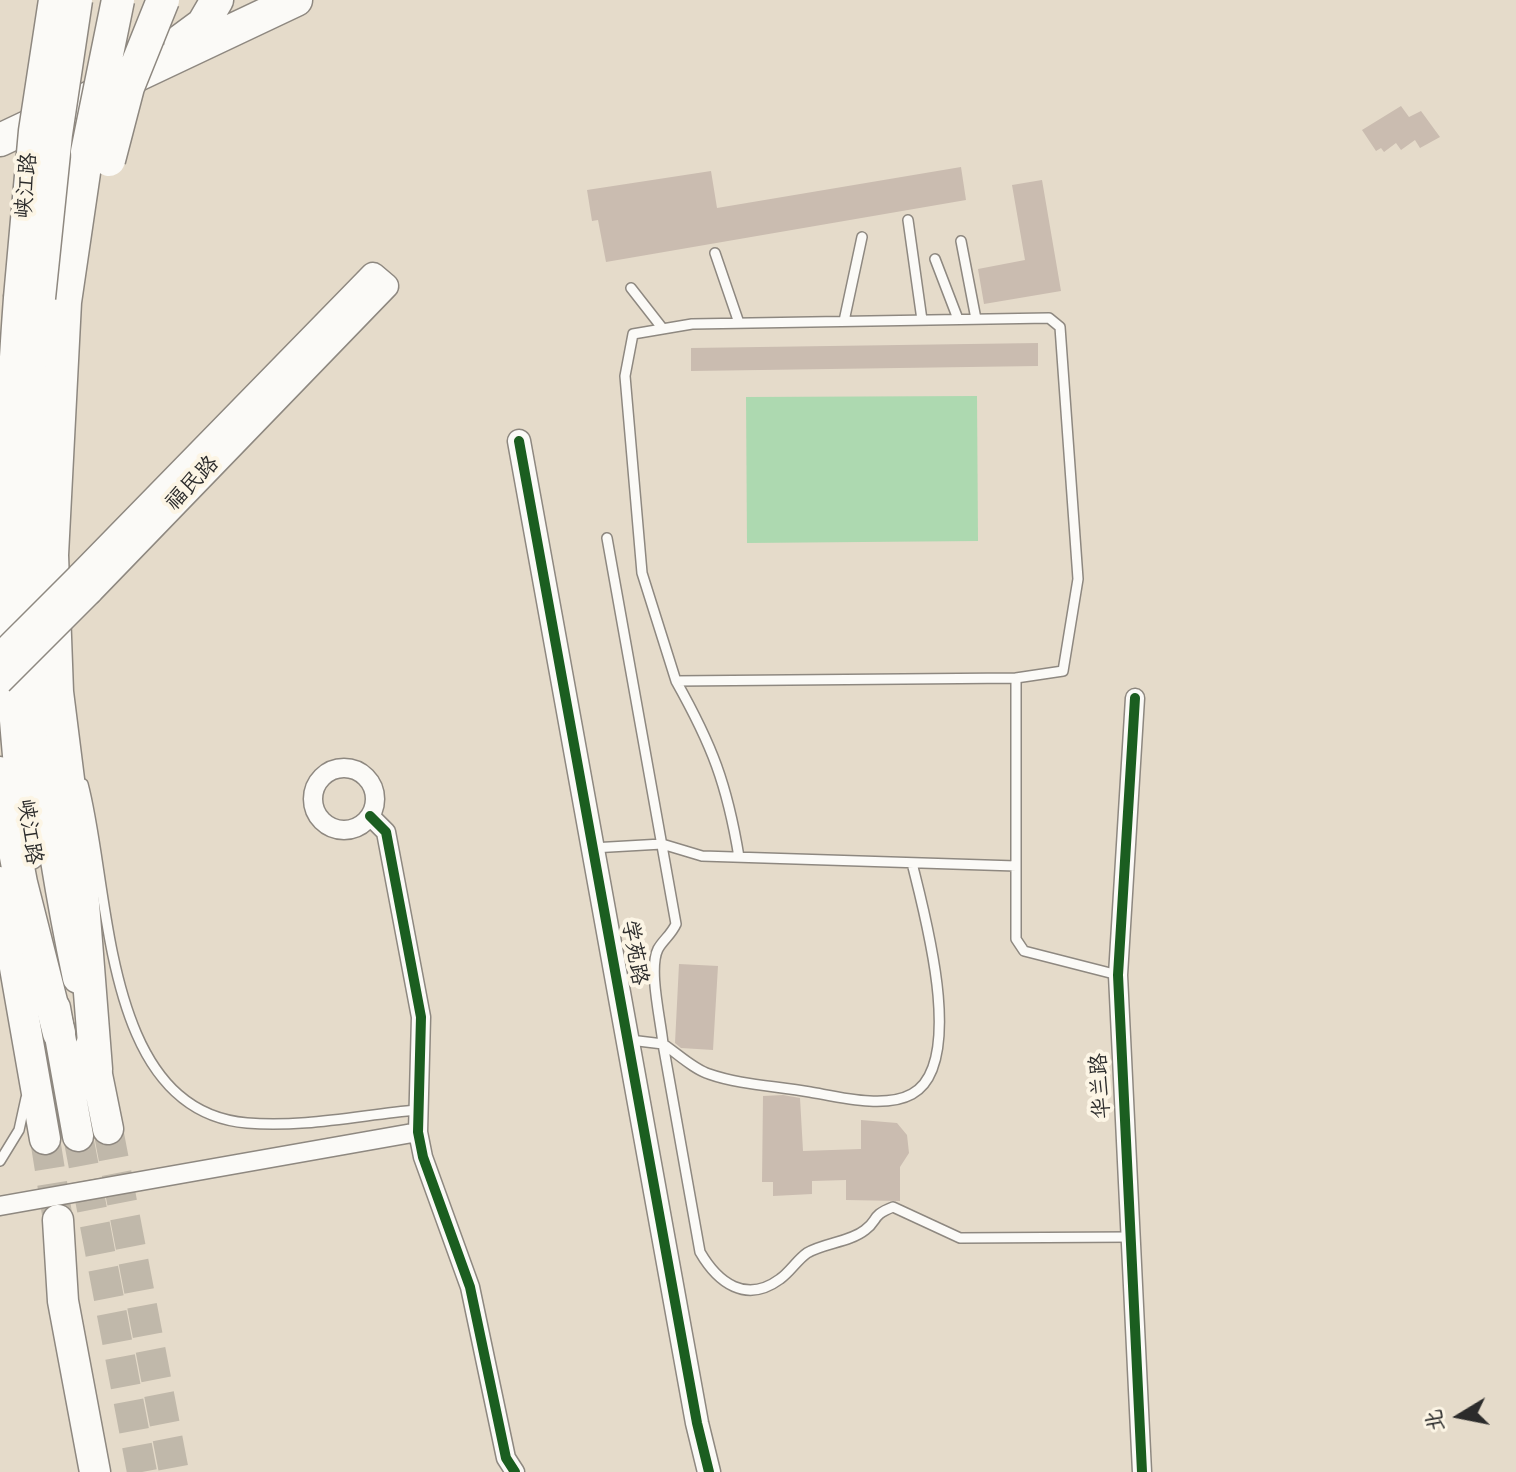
<!DOCTYPE html>
<html>
<head>
<meta charset="utf-8">
<style>
  body { margin:0 }
  #map { position:relative; width:1516px; height:1472px; overflow:hidden; background:#e5dbca; font-family:Kalam,"LXGW WenKai TC",sans-serif }
  canvas { display:block }
  .north { position:absolute; left:1420px; top:1376px; width:80px; height:80px; -webkit-text-stroke:6px #fcf5e5; paint-order:stroke; rotate:260deg; font-size:22px; font-weight:700; line-height:32px; text-align:center; color:#2b2b2b }
  .north::after { content:''; display:block; margin:auto; width:28px; height:36px; background:#2b2b2b; clip-path:polygon(50% 0,100% 100%,50% 72%,0 100%) }
</style>
</head>
<body>
<div id="map">
<canvas width="1516" height="1472"></canvas>
<div class="north">北</div>
</div>
<script>
const c = document.querySelector('canvas').getContext('2d');
c.lineJoin = 'round';
function paint(path, color) { c.fillStyle = color; c.fill(path, 'evenodd'); }
function stroke(path, color, width, dash) { c.strokeStyle = color; c.lineWidth = width; c.lineCap = dash ? 'butt' : 'round'; c.setLineDash(dash || []); c.stroke(path); }
function drawText(font, color, halo, rows, align = 'center') {
  c.font = font + ' Kalam,"LXGW WenKai TC",sans-serif'; c.lineWidth = 8; c.setLineDash([]); c.textBaseline = 'middle'; c.strokeStyle = halo; c.fillStyle = color; for (const [text, x, y, turn = 0] of rows) {
    c.save(); c.translate(x, y); c.rotate((+turn || 0) * Math.PI / 180); c.textAlign = isNaN(turn) ? turn : align; if (halo) c.strokeText(text, 0, 0); c.fillText(text, 0, 0); c.restore();
  }
}
paint(new Path2D(`
  M 977,396 L 978,541 L 747,543 L 746,397 Z`), '#add9b0');
paint(new Path2D(`
  M 1401,106 L 1409,117 L 1421,111 L 1440,137 L 1420,148 L 1415,140 L 1401,150 L 1396,143 L 1384,152 L 1381,148 L 1376,151 L 1362,130 Z
  M 961,167 L 966,200 L 606,262 L 598,220 L 592,221 L 587,190 L 711,171 L 717,208 Z
  M 1042,180 L 1061,291 L 984,304 L 978,269 L 1025,260 L 1012,185 Z
  M 1038,343 L 1038,366 L 691,371 L 691,348 Z
  M 679,964 L 718,966 L 713,1050 L 681,1048 L 675,1043 Z
  M 783,1095 L 800,1098 L 803,1151 L 861,1149 L 861,1120 L 897,1123 L 907,1135 L 909,1153 L 900,1167 L 900,1201 L 846,1200 L 846,1180 L 812,1181 L 812,1194 L 773,1196 L 773,1182 L 762,1182 L 763,1096 Z`), '#cabcb0');
stroke(new Path2D(`
  M 108,1129 L 174,1472
  M 78,1136 L 142,1472
  M 45,1139 L 58,1220`), '#c0b8aa', 30, [30, 15]);
const service = new Path2D(`
  M 908,220 L 922,320
  M 961,241 L 976,319
  M 715,253 L 739,323
  M 935,259 L 958,319
  M 631,288 L 663,329
  M 844,321 L 862,237
  M 607,538 L 676,924 C 671,935 663,940 658,949 C 648,969 661,1021 663,1044 C 677,1053 693,1069 709,1074 C 740,1085 778,1086 810,1092 C 839,1097 885,1109 912,1094 C 967,1064 924,912 912,863
  M 676,681 L 642,573 L 625,376 L 633,334 L 692,324 L 1049,318 L 1060,327 L 1078,579 L 1063,671 L 1016,678
  M 83,784 C 111,888 101,1111 247,1123 C 302,1128 361,1115 416,1110
  M 592,848 L 662,844 L 702,856 L 1016,866 L 1016,939 L 1024,951 L 1118,975
  M 739,857 C 727,784 712,745 676,681 L 1016,678 L 1016,866
  M 630,1040 L 663,1044 L 700,1252 C 718,1283 746,1304 780,1279 C 790,1272 797,1260 807,1253 C 824,1243 850,1242 865,1230 C 879,1220 870,1216 893,1207 L 960,1238 L 1131,1237
  M 0,1161 L 19,1130 L 26,1098`);
const minor = new Path2D(`
  M 1135,698 L 1118,975 L 1142,1472
  M313 799a31 31 0 1 1 62 0a31 31 0 1 1-62 0Z
  M 370,816 L 386,832 L 421,1017 L 418,1132 L 423,1157 L 470,1287 L 506,1458 L 515,1472
  M 0,1206 L 418,1132`);
const tertiary = new Path2D(`
  M 519,441 L 697,1423 L 709,1472`);
const secondary = new Path2D(`
  M 79,576 L 373,275 L 386,286 L 90,592`);
const trunk = new Path2D(`
  M 19,298 C 5,487 2,666 30,854
  M 40,298 C 36,364 30,431 28,497 C 25,659 45,821 78,978
  M 0,882 L 45,1139
  M 55,1008 L 78,1136
  M 91,1045 L 108,1129
  M 58,1220 L 63,1301 L 95,1472`);
const motorway = new Path2D(`
  M 180,41 L 203,24 L 217,0
  M 0,140 L 296,0
  M 87,152 L 65,302 L 52,555 L 57,692 L 82,891 L 96,1069
  M 0,773 L 21,883 L 59,1033`);
stroke(service, '#8e8880', 12);
stroke(minor, '#8e8880', 21);
stroke(tertiary, '#8e8880', 25);
stroke(secondary, '#8e8880', 27);
stroke(trunk, '#8e8880', 33);
stroke(motorway, '#8e8880', 35);
stroke(service, '#fbfaf7', 9);
stroke(minor, '#fbfaf7', 18);
stroke(tertiary, '#fbfaf7', 22);
stroke(secondary, '#fbfaf7', 24);
stroke(trunk, '#fbfaf7', 30);
stroke(motorway, '#fbfaf7', 32);
const secondaryBridge = new Path2D(`
  M 0,655 L 79,576
  M 0,682 L 90,592`);
const trunkBridge = new Path2D(`
  M 19,298 L 34,131 L 54,0
  M 40,298 L 57,134 L 77,0`);
const motorwayBridge = new Path2D(`
  M 87,152 L 118,0
  M 109,160 L 128,87 L 163,0`);
stroke(secondaryBridge, '#8e8880', 27, []);
stroke(trunkBridge, '#8e8880', 33, []);
stroke(motorwayBridge, '#8e8880', 35, []);
stroke(secondaryBridge, '#fbfaf7', 24);
stroke(trunkBridge, '#fbfaf7', 30);
stroke(motorwayBridge, '#fbfaf7', 32);
stroke(new Path2D(`
  M 519,441 L 697,1423 L 709,1472
  M 1135,698 L 1118,975 L 1142,1472
  M 370,816 L 386,832 L 421,1017 L 418,1132 L 423,1157 L 470,1287 L 506,1458 L 515,1472`), '#1b5e20', 10);
drawText('22px', '#2b2b2b', '#fcf5e5', [
  ["峡江路",29,186,-85],
  ["福民路",194,485,-46],
  ["峡江路",27,832,82],
  ["学苑路",632,953,80],
  ["华兰路",1103,1086,-93]
]);
</script>
</body>
</html>
